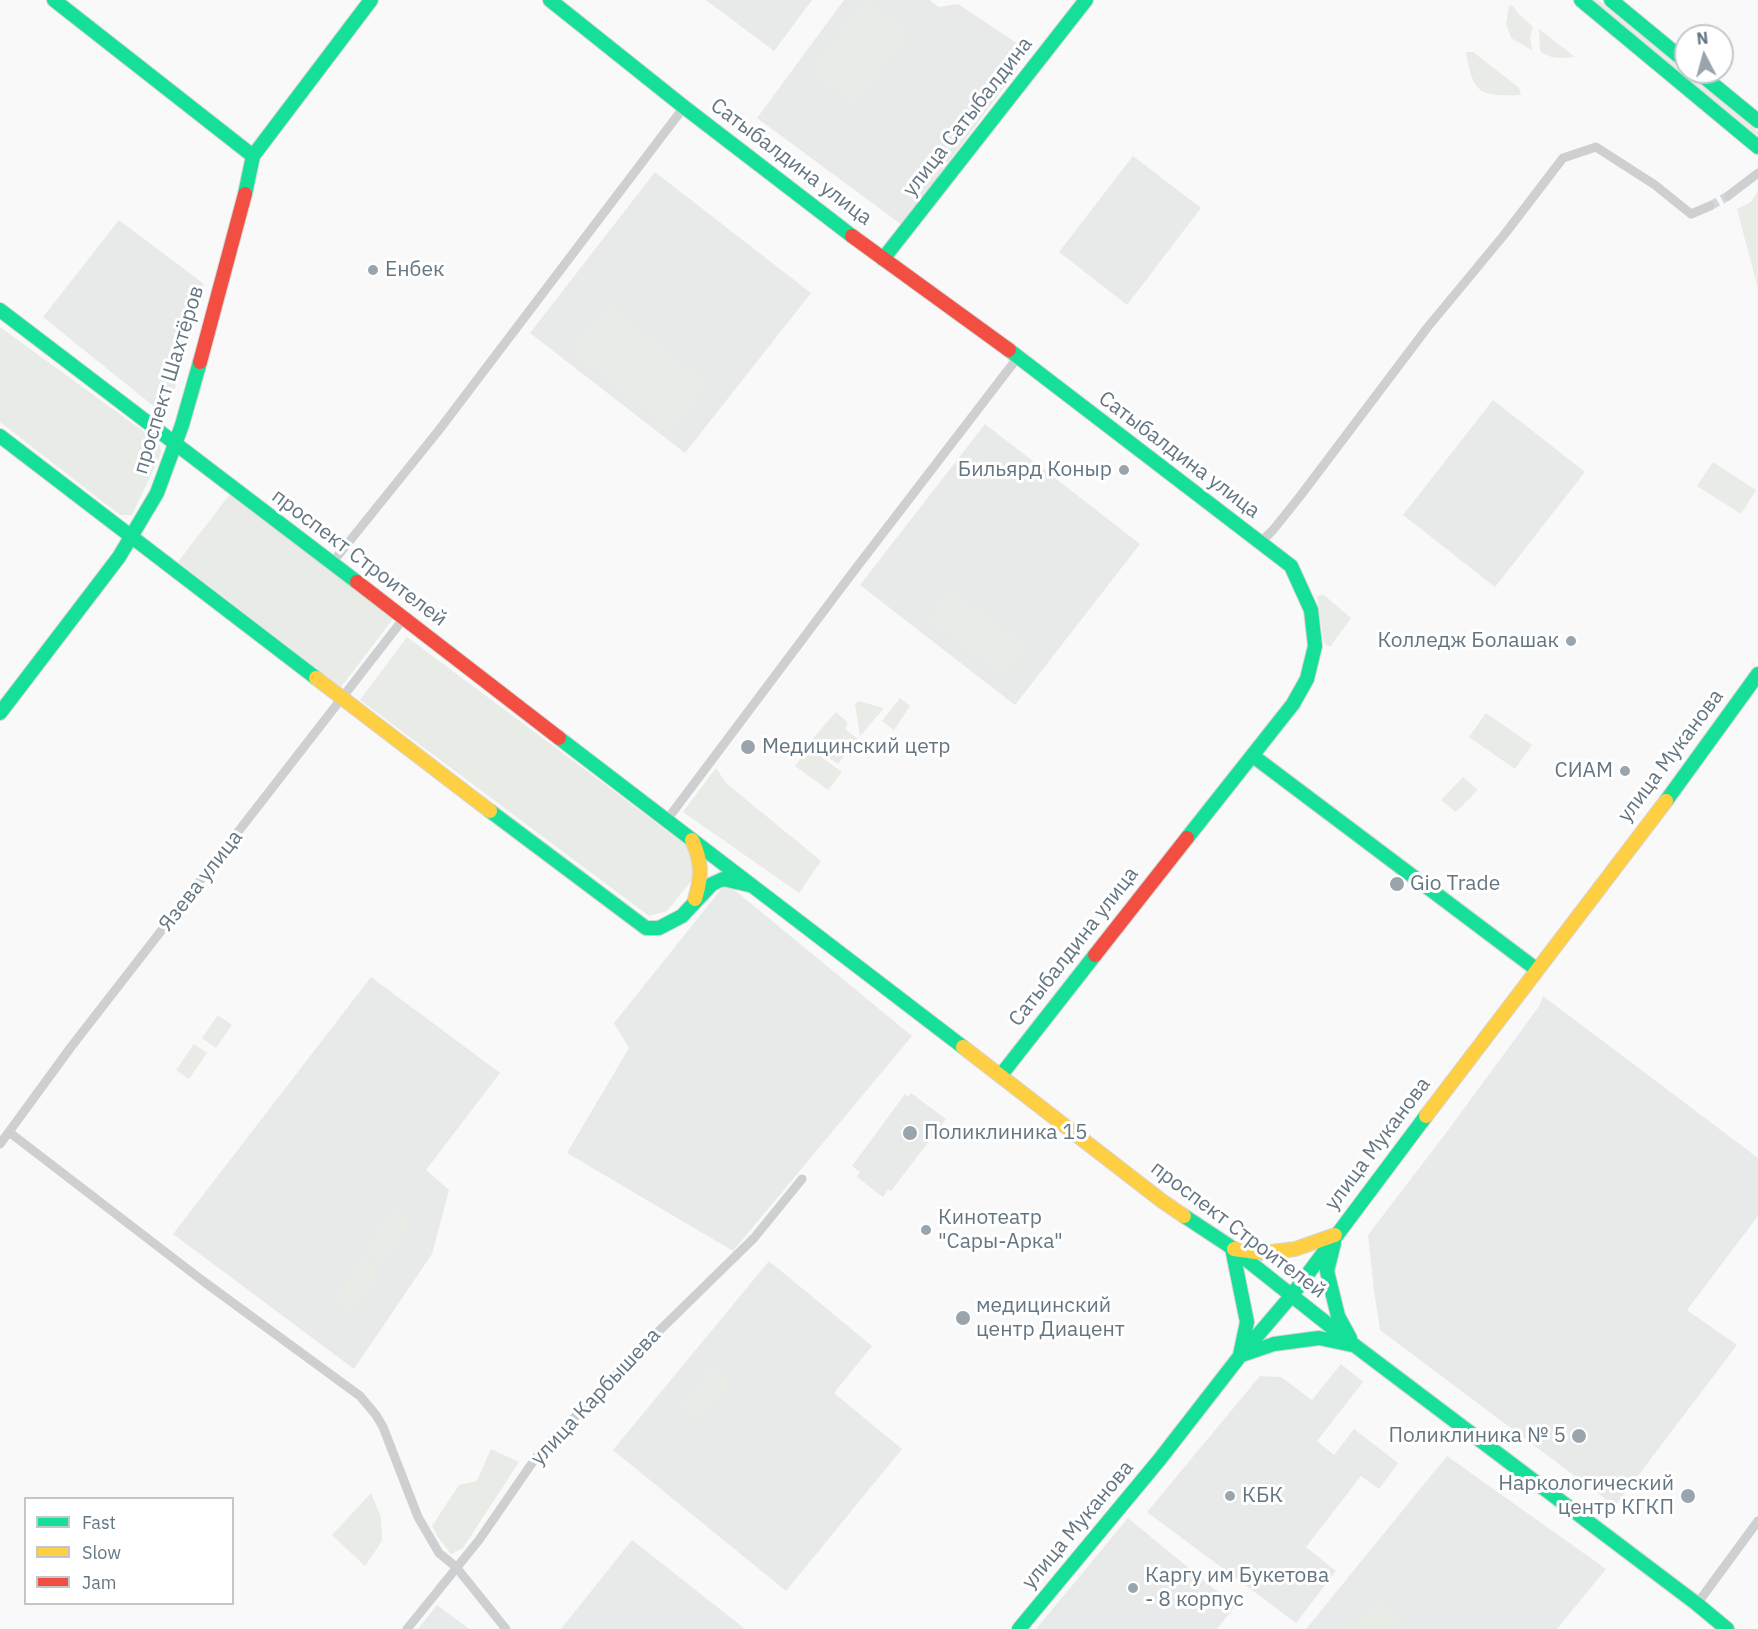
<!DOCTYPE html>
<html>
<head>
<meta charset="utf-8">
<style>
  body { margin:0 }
  #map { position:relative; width:1758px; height:1629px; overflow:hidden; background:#f9f9f9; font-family:"IBM Plex Sans",sans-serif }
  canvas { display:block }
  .legend { position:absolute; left:24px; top:1497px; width:210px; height:108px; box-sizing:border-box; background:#fff; border:2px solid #c1c8cd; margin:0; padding:8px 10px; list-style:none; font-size:18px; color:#657683 }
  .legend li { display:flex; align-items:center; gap:12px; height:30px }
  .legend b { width:30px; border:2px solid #c1c8cd }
  .north { position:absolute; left:1674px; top:24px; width:60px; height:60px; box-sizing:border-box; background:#fff; border:2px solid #c1c8cd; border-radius:50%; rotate:354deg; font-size:16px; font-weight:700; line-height:24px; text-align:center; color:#657683 }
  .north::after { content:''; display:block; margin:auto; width:21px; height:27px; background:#99a4ac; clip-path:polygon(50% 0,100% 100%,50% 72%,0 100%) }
</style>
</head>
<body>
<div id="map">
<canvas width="1758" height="1629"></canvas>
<ul class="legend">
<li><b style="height:8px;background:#16e098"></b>Fast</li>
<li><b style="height:8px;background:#ffcf43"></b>Slow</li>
<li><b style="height:8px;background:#f24e42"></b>Jam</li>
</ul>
<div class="north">N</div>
</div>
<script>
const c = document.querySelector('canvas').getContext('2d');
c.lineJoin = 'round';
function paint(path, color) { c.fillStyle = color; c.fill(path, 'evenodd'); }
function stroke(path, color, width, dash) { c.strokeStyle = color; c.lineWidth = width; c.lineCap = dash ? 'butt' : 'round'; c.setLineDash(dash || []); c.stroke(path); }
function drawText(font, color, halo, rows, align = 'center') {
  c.font = font + ' "IBM Plex Sans",sans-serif'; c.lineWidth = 6; c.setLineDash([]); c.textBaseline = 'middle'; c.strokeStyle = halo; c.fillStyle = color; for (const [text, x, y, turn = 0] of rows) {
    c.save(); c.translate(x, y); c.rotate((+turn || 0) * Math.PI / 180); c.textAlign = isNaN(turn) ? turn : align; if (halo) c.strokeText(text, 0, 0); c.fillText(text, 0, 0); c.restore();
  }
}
paint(new Path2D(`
  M 706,0 L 812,0 L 774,51 Z
  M 844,0 L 929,0 L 939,7 L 958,4 L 1030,52 L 902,225 L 757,118 Z
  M 1133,156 L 1201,208 L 1127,305 L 1059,252 Z
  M 655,172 L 811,293 L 685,453 L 530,333 Z
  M 119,220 L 204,284 L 167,417 L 43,317 Z
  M 1493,400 L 1585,472 L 1495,587 L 1403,515 Z
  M 985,424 L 1140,544 L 1015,705 L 860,585 Z
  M 726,883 L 912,1036 L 733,1251 L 567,1153 L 629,1048 L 614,1023 Z
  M 371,977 L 500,1073 L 426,1170 L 449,1190 L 432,1254 L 354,1369 L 173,1234 Z
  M 1543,996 L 1758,1158 L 1758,1216 L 1687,1310 L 1737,1345 L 1615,1506 L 1380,1330 L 1374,1290 L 1368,1235 L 1446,1133 L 1540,1005 Z
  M 911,1093 L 946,1119 L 891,1191 L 888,1189 L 883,1197 L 857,1177 L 860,1172 L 852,1166 L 905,1094 L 908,1097 Z
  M 769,1261 L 872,1346 L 834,1393 L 902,1449 L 786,1591 L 613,1450 Z
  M 1341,1364 L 1363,1382 L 1317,1441 L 1334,1455 L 1354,1429 L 1398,1463 L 1379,1489 L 1361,1476 L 1306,1547 L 1336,1571 L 1296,1623 L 1147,1512 L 1260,1376 L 1281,1377 L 1312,1400 Z
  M 1447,1456 L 1606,1569 L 1557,1629 L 1306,1629 Z
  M 1128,1518 L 1235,1606 L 1217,1629 L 1036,1629 Z
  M 632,1540 L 744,1628 L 743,1629 L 561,1629 Z
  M 437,1605 L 469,1629 L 418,1629 Z`), '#e8e9e9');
paint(new Path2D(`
  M 866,0 L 909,32 L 854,104 L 811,72 Z
  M 1592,0 L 1598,0 L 1758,131 L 1758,136 Z
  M 1509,5 L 1513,6 L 1518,13 L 1533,27 L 1530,37 L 1532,50 L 1511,38 L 1506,24 Z
  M 1539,29 L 1575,57 C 1563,58 1551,60 1540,51 Z
  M 1466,52 L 1473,52 L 1513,83 L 1519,88 L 1521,95 C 1480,96 1473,95 1466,52 Z
  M 1758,191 L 1758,289 L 1737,209 L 1751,202 Z
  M 608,305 L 707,385 L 671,430 L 572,350 Z
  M 0,327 L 154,439 L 160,445 L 161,454 L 132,515 L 120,515 L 0,422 Z
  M 1713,462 L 1756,490 L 1741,514 L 1697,486 Z
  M 230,494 L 393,619 L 341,687 L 178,562 Z
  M 951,590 L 1027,646 L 1004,676 L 929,620 Z
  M 1324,595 L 1351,618 L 1330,647 L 1324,643 L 1317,596 Z
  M 407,637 L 686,845 L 696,860 L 696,875 L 667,911 L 649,916 L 360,700 Z
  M 900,698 L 910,706 L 894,730 L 882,721 Z
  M 858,701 L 884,708 L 860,736 L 855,704 Z
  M 836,712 L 847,722 L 846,730 L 858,739 L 838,764 L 808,744 Z
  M 1486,713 L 1532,745 L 1515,769 L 1469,737 Z
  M 809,748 L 842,772 L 828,790 L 795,766 Z
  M 716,768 L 726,783 L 821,861 L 799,893 L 683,812 Z
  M 1463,777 L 1478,790 L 1456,812 L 1441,800 Z
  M 218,1015 L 232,1025 L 216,1048 L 202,1038 Z
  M 194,1044 L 207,1053 L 189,1079 L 176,1070 Z
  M 393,1209 L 412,1222 L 384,1262 L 365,1249 Z
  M 367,1259 L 374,1263 L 377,1275 L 362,1300 L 353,1310 L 336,1301 C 341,1287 354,1265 367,1259 Z
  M 711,1368 L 730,1383 L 699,1421 L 681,1406 Z
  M 491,1449 L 519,1462 L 463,1548 L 451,1554 L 438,1537 L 432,1526 L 459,1485 L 477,1481 Z
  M 371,1493 L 381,1517 L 382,1541 L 365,1566 L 332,1535 Z
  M 1376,1601 L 1398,1619 L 1391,1629 L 1355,1629 Z`), '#e8ebe6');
stroke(new Path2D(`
  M 1710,206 L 1728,196`), '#d4d8dc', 9, [9, 4.5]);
const fast = new Path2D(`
  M 54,0 L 253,156
  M 550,0 L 684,107 L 852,236
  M 1581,0 L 1758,147
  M 1611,0 L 1686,62
  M 1698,72 L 1758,121
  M 245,194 L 253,156 L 371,0
  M 883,259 L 1086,0
  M 0,310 L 357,582
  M 1009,350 L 1291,566 L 1311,610 L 1315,646 L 1307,679 L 1293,704 L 1187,838
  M 0,436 L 316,678
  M 0,713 L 119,557 L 157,493 L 182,425 L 200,362
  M 559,738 L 963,1047
  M 1253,756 L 1536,969
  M 1666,801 L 1758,674
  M 490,811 L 646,928 L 659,928 L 682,916 L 712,884 L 723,879 L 749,885
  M 1001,1075 L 1095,955
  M 1184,1216 L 1228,1245 L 1354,1345 L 1697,1604 L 1727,1629
  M 1334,1243 L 1327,1271 L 1338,1316 L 1350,1338
  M 1232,1248 L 1247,1322 L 1240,1355
  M 1242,1355 L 1274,1344 L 1319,1338 L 1352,1345
  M 1019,1629 L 1160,1459 L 1240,1356 L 1292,1295 L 1426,1116`);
const slow = new Path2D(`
  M 316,678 L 490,811
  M 692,840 C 702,861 702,877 695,899
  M 963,1047 L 1162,1201 L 1184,1216
  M 1426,1116 L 1666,801
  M 1234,1249 L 1263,1253 L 1295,1249 L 1335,1235`);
const jam = new Path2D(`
  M 852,236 L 1009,350
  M 200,362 L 245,194
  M 357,582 L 559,738
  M 1095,955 L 1187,838`);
stroke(fast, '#d5d6d7', 16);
stroke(slow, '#d5d6d7', 16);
stroke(jam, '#d5d6d7', 16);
stroke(new Path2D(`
  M 1728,196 L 1758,173
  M 1260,543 L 1273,530 L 1301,495 L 1427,328 L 1504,235 L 1563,158 L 1596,147 L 1655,185 L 1691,214 L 1710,206
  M 332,563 L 439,430 L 684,107
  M 666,821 L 850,576 L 1018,357
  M 9,1132 L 203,1281 L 360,1396 L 376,1415 L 383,1427 L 418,1517 L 439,1553 L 456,1567 L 506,1629
  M 0,1144 L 71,1047 L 404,618
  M 1697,1604 L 1758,1521
  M 407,1629 L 479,1540 L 537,1456 L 659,1331 L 754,1238 L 802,1179`), '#cecfd0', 9);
stroke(fast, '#16e098', 14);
stroke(slow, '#ffcf43', 14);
stroke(jam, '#f24e42', 14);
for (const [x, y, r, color] of [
  [373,270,6,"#99a4ac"],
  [1124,470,6,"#99a4ac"],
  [1571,641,6,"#99a4ac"],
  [748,747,8,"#99a4ac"],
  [1625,771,6,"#99a4ac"],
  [1397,884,8,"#99a4ac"],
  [910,1133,8,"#99a4ac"],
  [926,1230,6,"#99a4ac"],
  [963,1318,8,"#99a4ac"],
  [1579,1436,8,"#99a4ac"],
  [1230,1496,6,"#99a4ac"],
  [1688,1496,8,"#99a4ac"],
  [1133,1588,6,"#99a4ac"]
]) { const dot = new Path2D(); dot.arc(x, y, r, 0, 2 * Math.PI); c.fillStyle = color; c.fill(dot); stroke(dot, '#fff', 2); }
drawText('21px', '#657683', '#fff', [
  ["улица Сатыбалдина",968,117,-52],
  ["Сатыбалдина улица",791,162,37],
  ["проспект Шахтёров",169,380,-73],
  ["Сатыбалдина улица",1179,455,37],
  ["проспект Строителей",359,558,37],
  ["улица Муканова",1671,756,-53],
  ["Язева улица",201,881,-52],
  ["Сатыбалдина улица",1074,947,-52],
  ["улица Муканова",1378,1144,-53],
  ["проспект Строителей",1238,1230,37],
  ["улица Карбышева",596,1397,-47],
  ["улица Муканова",1078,1525,-50]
]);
drawText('21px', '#657683', '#fff', [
  ["Енбек",385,270],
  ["Бильярд Коныр",1112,470,"right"],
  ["Колледж Болашак",1559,641,"right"],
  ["Медицинский цетр",762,747],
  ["СИАМ",1613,771,"right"],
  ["Gio Trade",1410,884],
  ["Поликлиника 15",924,1133],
  ["Кинотеатр",938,1218],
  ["\"Сары-Арка\"",938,1242],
  ["медицинский",976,1306],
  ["центр Диацент",976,1330],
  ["Поликлиника № 5",1566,1436,"right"],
  ["Наркологический",1674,1484,"right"],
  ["центр КГКП",1674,1508,"right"],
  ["КБК",1242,1496],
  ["Каргу им Букетова",1145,1576],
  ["- 8 корпус",1145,1600]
], 'left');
</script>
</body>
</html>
